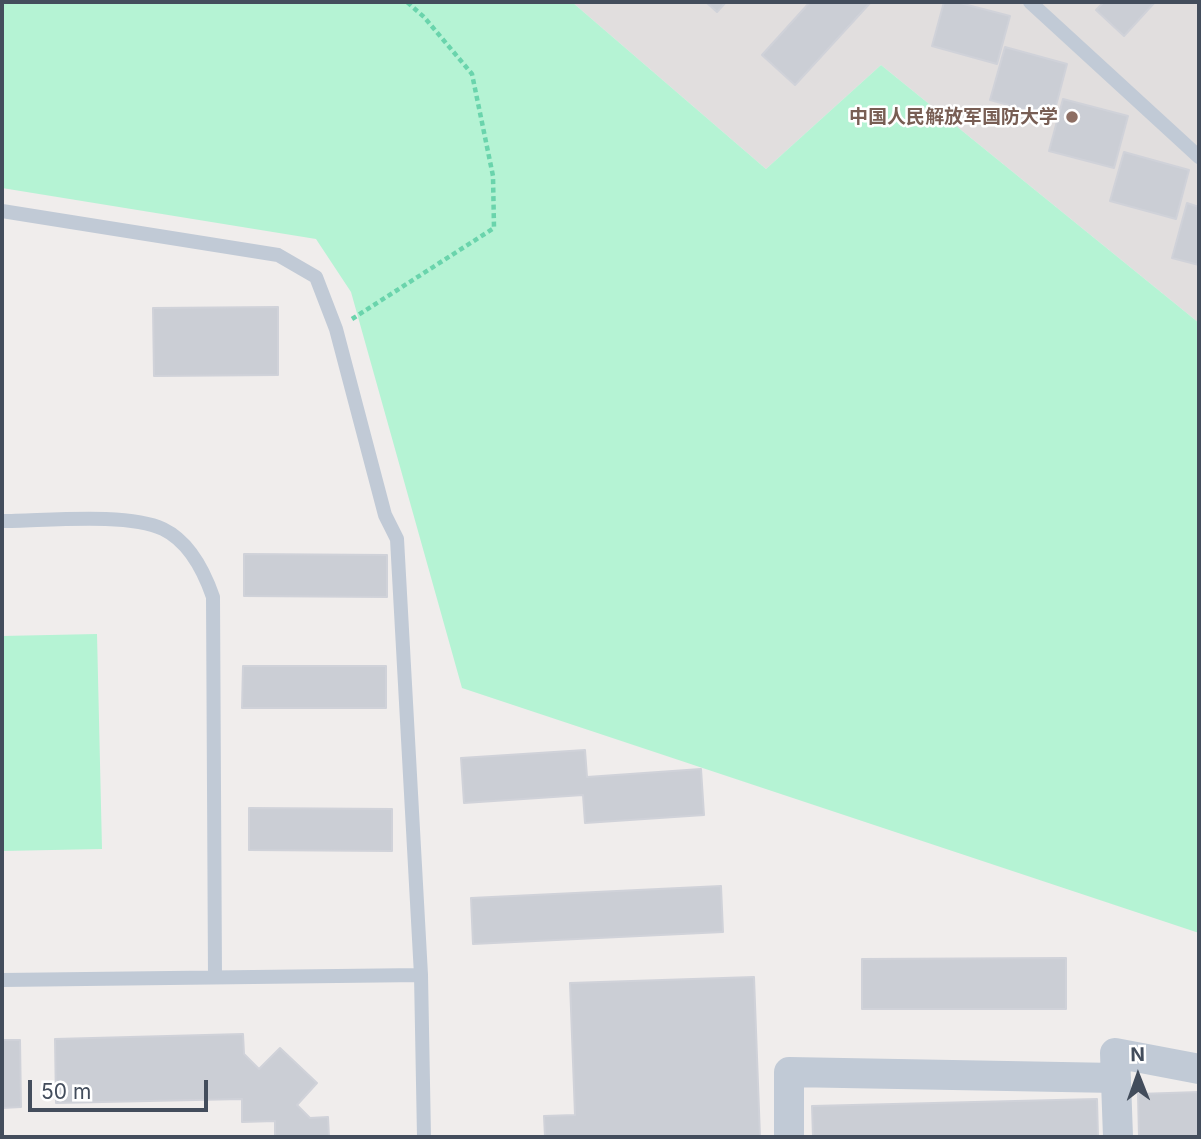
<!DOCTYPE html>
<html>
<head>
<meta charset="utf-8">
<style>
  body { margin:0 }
  #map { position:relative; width:1201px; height:1139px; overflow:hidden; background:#f0edec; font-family:Inter,sans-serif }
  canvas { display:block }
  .frame { position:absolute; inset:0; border:4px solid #434d5c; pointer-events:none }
  .north { position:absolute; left:1103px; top:1041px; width:70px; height:70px; -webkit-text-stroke:5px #fff; paint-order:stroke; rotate:359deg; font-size:19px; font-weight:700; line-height:28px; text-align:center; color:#434d5c }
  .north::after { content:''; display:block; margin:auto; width:24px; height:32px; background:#434d5c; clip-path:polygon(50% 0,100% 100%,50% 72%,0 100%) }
  .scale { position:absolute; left:28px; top:1080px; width:180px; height:32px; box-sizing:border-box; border:4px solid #434d5c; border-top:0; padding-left:9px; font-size:21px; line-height:24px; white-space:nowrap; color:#434d5c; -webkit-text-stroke:5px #fff; paint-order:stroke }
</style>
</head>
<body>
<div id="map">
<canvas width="1201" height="1139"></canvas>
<div class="frame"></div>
<div class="north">N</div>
<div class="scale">50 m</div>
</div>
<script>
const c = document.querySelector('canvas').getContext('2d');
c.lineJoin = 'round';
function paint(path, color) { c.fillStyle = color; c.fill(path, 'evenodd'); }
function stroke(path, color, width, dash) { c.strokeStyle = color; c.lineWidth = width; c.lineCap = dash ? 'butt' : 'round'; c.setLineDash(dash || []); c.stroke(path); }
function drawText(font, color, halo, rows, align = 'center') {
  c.font = font + ' Inter,"Noto Sans SC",sans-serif'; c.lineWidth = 5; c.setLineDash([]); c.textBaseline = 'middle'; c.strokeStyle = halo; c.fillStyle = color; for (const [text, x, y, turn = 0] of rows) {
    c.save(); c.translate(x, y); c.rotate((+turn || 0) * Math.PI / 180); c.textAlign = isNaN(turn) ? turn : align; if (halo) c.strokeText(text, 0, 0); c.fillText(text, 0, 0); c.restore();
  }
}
paint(new Path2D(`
  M 572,2 L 1199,2 L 1199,323 L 881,65 L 766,169 Z`), '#e1dede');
paint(new Path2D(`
  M 2,2 L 572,2 L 766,169 L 881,65 L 1199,323 L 1199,933 L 462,688 L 351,292 L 316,239 L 2,188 Z
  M 97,634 L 102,849 L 2,851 L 2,636 Z`), '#b5f3d4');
const building = new Path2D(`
  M 706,2 L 726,2 L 717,12 Z
  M 810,2 L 871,2 L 795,85 L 762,55 Z
  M 944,2 L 956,2 L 1010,16 L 997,64 L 932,46 Z
  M 1104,2 L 1155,2 L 1124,36 L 1096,10 Z
  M 1005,47 L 1067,64 L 1053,117 L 990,100 Z
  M 1063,99 L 1128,116 L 1114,168 L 1049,151 Z
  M 1124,152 L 1189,170 L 1176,219 L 1110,201 Z
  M 1187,203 L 1199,207 L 1199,265 L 1172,258 Z
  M 278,307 L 278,375 L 154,376 L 153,308 Z
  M 244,554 L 387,555 L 387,597 L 244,596 Z
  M 243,666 L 386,666 L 386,708 L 242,708 Z
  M 585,750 L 587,777 L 701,769 L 704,815 L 585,823 L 583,795 L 464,803 L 461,758 Z
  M 249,808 L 392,809 L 392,851 L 249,850 Z
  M 721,886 L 723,932 L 473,944 L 471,898 Z
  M 1066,958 L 1066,1009 L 862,1009 L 862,959 Z
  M 754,977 L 760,1137 L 545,1137 L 544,1116 L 575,1115 L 570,983 Z
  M 243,1034 L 244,1054 L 259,1069 L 280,1048 L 317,1083 L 297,1105 L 310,1118 L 328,1117 L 329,1137 L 275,1137 L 275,1121 L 242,1122 L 242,1099 L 56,1103 L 55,1039 Z
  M 2,1040 L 20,1040 L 21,1107 L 2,1108 Z
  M 1199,1092 L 1199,1137 L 1139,1137 L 1138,1094 Z
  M 1097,1099 L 1098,1137 L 813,1137 L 812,1106 Z`);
paint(building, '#cbced5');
stroke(building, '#d0d2d9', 2);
stroke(new Path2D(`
  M 352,319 L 494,228 L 493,176 L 472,74 L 424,17 L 407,2`), '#6ad4ac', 4.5, [5, 3.5]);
stroke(new Path2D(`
  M 1030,2 L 1199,157
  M 2,211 L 278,255 L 316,277 L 336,329 L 385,515 L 397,539 L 421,975
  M 2,521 C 44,521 127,512 163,529 C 190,542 204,571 213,597 L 215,977
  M 2,980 L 421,975 L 424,1137`), '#c1cad6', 14);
stroke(new Path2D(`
  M 789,1137 L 789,1072 L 1116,1078
  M 1118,1137 L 1115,1053 L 1199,1069`), '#c1cad6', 30);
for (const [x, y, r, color] of [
  [1072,117,7,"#8d6e63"]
]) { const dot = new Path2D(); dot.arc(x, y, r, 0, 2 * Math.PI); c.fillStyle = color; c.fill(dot); stroke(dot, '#fff', 2.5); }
drawText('bold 19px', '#785e54', '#fff', [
  ["中国人民解放军国防大学",1058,117]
], 'right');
</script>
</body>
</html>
